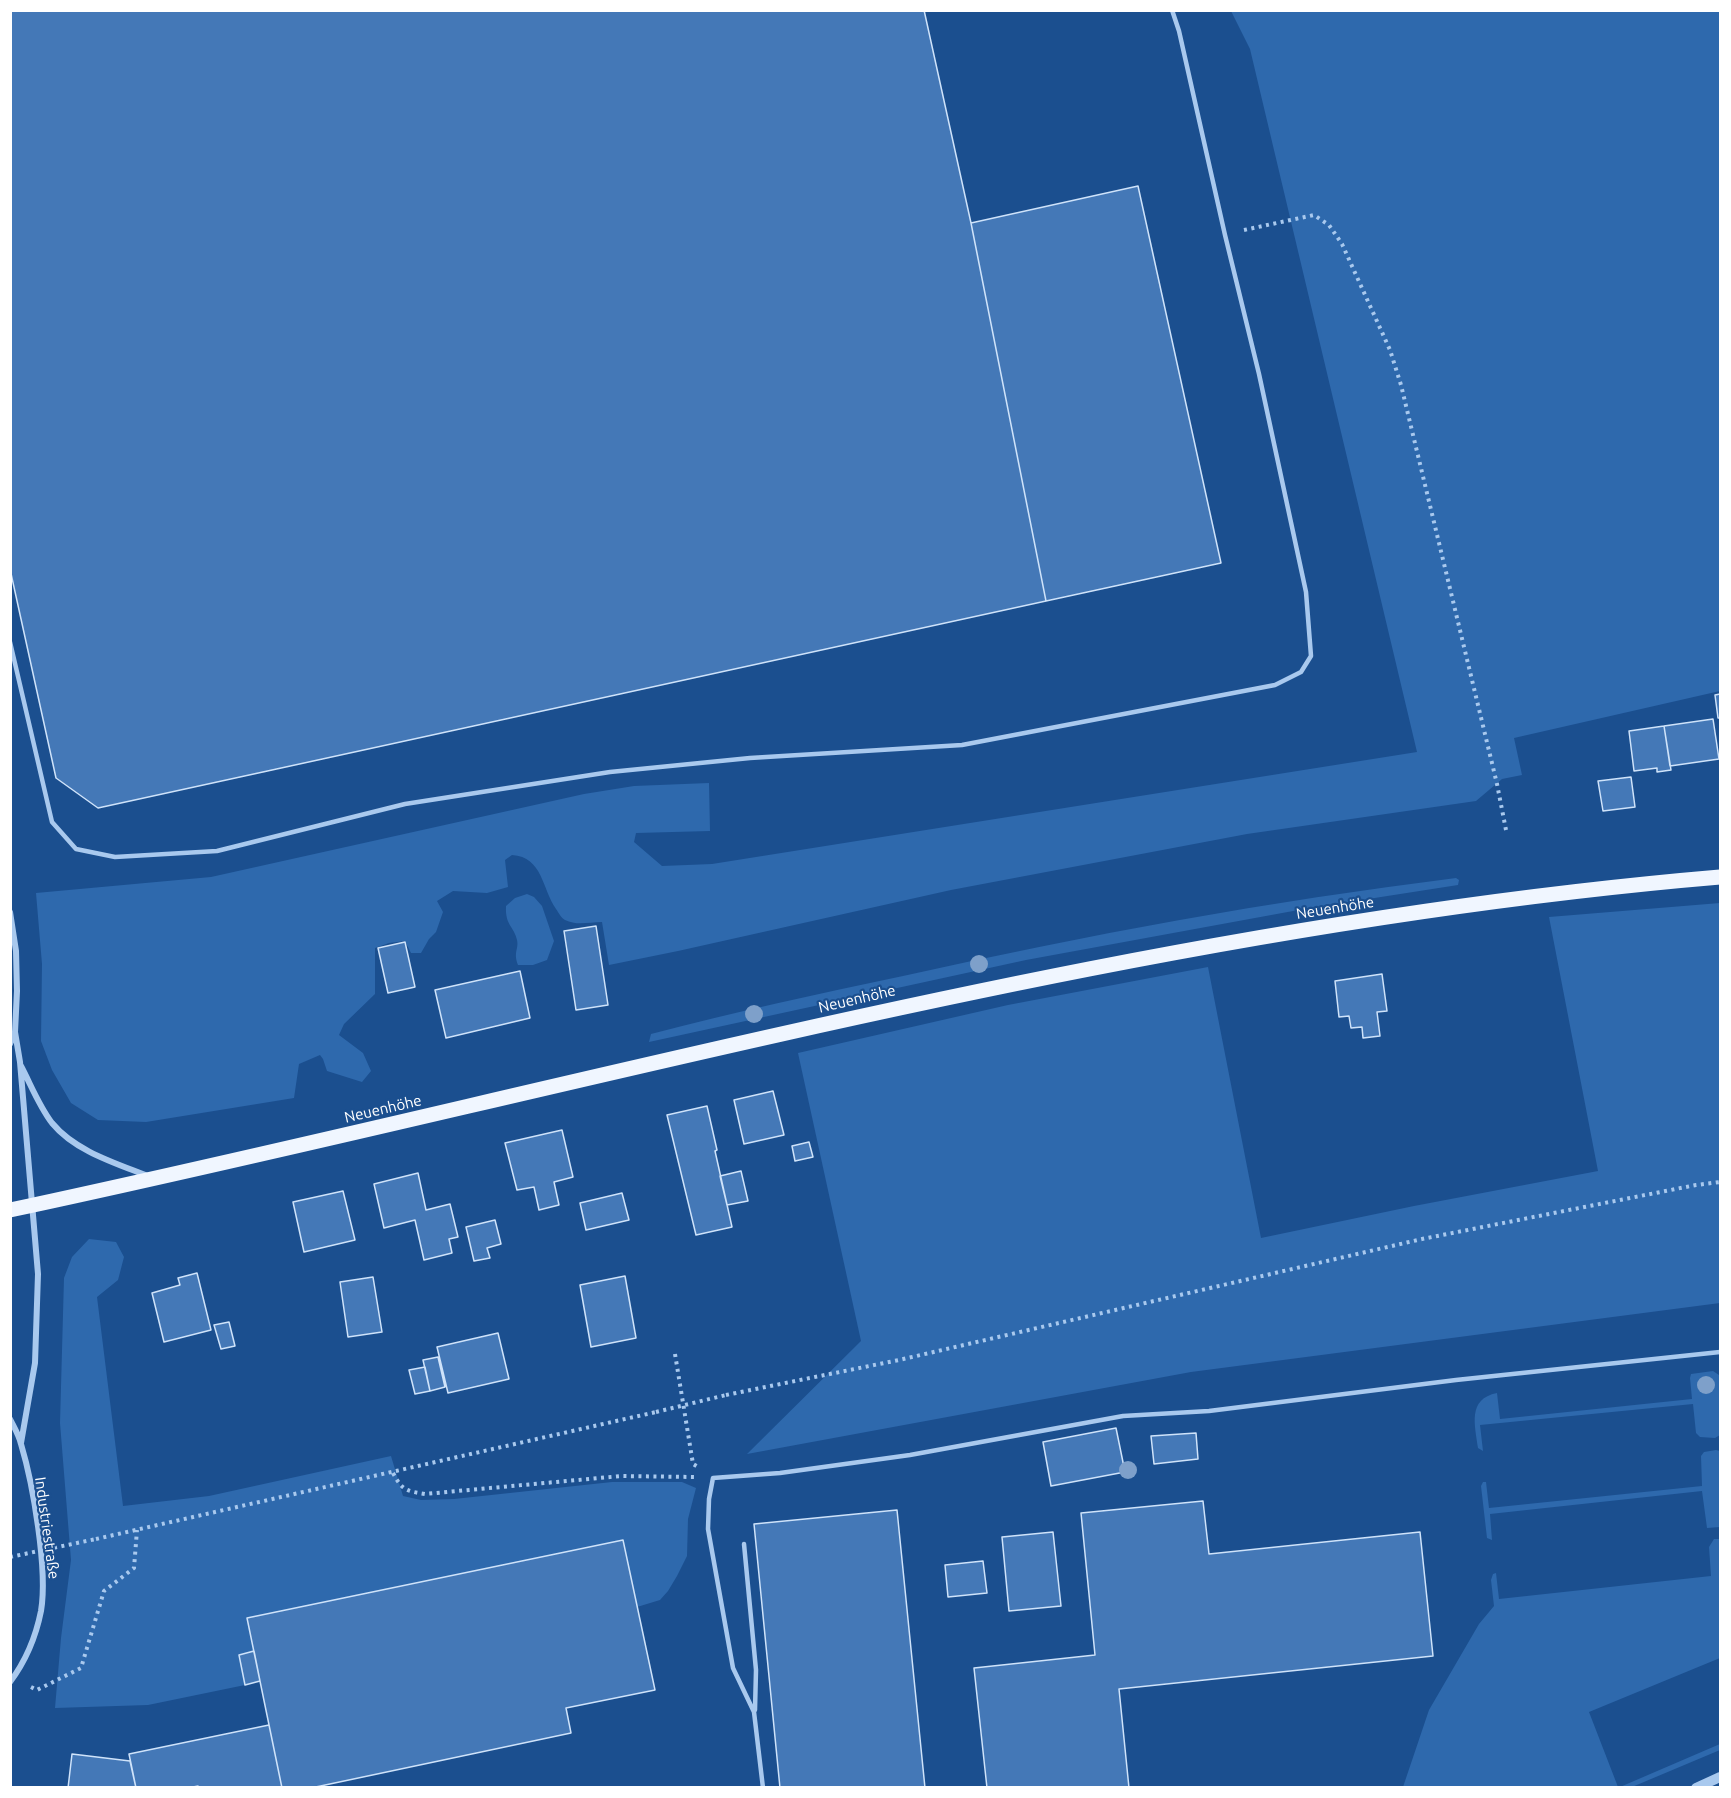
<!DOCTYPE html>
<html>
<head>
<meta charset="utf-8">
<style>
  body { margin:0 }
  #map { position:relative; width:1731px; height:1798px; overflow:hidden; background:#1b4f8f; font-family:Ubuntu,sans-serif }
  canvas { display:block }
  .frame { position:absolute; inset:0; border:12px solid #fff; pointer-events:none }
</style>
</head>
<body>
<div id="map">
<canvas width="1731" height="1798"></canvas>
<div class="frame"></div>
</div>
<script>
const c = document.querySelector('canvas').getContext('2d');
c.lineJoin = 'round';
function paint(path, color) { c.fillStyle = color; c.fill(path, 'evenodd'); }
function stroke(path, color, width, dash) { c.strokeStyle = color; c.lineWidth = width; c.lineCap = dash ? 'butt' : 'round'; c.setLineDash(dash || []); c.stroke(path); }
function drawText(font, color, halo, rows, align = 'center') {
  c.font = font + ' Ubuntu,sans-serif'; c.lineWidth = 4.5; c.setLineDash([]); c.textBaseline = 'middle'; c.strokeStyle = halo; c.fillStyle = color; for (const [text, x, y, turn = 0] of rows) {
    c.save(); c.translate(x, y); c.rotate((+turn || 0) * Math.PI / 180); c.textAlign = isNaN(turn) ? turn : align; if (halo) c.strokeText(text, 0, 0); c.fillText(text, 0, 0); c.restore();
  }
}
paint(new Path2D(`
  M 1231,11 L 1720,11 L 1720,691 L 1514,738 L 1522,775 L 1502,779 L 1476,801 L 1247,834 L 951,890 L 678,951 L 609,965 L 602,922 C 589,922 577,926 565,920 C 561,918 559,913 556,909 C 542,889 543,857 512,855 L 505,860 L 508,887 L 487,893 L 453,891 L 437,901 L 443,912 L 436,932 L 429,939 L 421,953 L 411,953 L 405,941 L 389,943 L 375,948 L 375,994 L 344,1024 L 339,1035 L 363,1053 L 371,1071 L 362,1082 L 327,1071 L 323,1059 L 320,1055 L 299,1064 L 294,1098 L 146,1122 L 98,1120 L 71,1103 L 52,1070 L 41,1041 L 42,964 L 36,893 L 211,877 L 584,794 L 634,786 L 709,783 L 710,831 L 636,833 L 634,842 L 662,866 L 712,864 L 1417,752 L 1250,49 Z
  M 1456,878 L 1459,880 L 1458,885 L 1304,909 L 1026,960 L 649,1042 L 651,1034 C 734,1012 818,994 903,976 C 1086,935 1270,901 1456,878 Z
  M 527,894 L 534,897 L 542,906 L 554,941 L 547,960 L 533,965 L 518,965 C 513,952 519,949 517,940 C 514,926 505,926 506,906 L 515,898 Z
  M 1720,903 L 1720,1303 L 1191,1372 L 747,1454 L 861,1341 L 798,1053 L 1008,1005 L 1208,967 L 1261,1238 L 1414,1206 L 1598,1171 L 1549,917 Z
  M 89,1239 L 116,1242 L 124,1257 L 118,1280 L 97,1297 L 123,1506 L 209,1496 L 391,1456 L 403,1496 L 421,1500 L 454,1499 L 612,1482 L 682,1482 L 696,1488 L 688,1519 L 687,1556 L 677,1576 L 668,1591 L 660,1600 L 637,1607 L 623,1540 L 247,1618 L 254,1651 L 239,1655 L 245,1685 L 148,1705 L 55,1708 L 61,1638 L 71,1560 L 60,1423 L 64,1278 L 72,1257 Z
  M 1713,1371 L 1719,1375 L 1720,1435 L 1715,1438 L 1700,1437 L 1696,1433 L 1693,1404 L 1480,1425 L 1483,1451 L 1478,1448 C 1475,1425 1467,1399 1497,1393 L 1500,1419 L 1692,1399 L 1690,1378 L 1691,1374 Z
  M 1716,1450 L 1720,1451 L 1720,1527 L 1707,1528 L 1702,1491 L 1490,1514 L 1492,1540 L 1487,1538 L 1481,1486 L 1483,1482 L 1486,1482 L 1489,1508 L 1702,1486 L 1701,1456 L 1704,1452 Z
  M 1714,1539 L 1720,1539 L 1720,1658 L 1589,1712 L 1618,1787 L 1403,1787 L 1429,1710 L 1479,1624 L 1494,1606 L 1491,1580 L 1493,1574 L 1496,1573 L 1499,1599 L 1711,1576 L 1709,1547 Z
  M 1720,1744 L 1720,1750 L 1632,1787 L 1620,1787 Z`), '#2e69ad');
const building = new Path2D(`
  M 10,10 L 924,10 L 971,223 L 1046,601 L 98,808 L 56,778 L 10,569 Z
  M 1138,186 L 1221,563 L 1046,601 L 971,223 Z
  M 1720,694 L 1720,718 L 1718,718 L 1715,695 Z
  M 1713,719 L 1719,759 L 1670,766 L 1664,726 Z
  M 1664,726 L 1671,770 L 1657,772 L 1657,768 L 1634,771 L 1629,731 Z
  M 1631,777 L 1635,807 L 1603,811 L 1598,781 Z
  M 596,926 L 608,1005 L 576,1010 L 564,931 Z
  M 405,942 L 415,987 L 388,993 L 378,948 Z
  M 520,971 L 530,1018 L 446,1038 L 435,990 Z
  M 1382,974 L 1387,1011 L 1377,1012 L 1380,1036 L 1363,1038 L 1362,1027 L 1351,1028 L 1349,1016 L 1339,1017 L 1335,981 Z
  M 773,1091 L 784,1135 L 744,1144 L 734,1100 Z
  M 707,1106 L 717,1150 L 715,1151 L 732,1227 L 696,1235 L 667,1115 Z
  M 562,1130 L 573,1177 L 554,1182 L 559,1205 L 539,1210 L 534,1187 L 517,1190 L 505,1143 Z
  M 809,1142 L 813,1157 L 795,1161 L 792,1146 Z
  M 741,1171 L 748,1201 L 727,1205 L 720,1176 Z
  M 418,1173 L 426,1210 L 450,1204 L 458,1237 L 449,1239 L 452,1253 L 424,1260 L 415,1220 L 384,1228 L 374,1184 Z
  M 343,1191 L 355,1240 L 304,1252 L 293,1202 Z
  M 622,1193 L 629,1220 L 586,1230 L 580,1203 Z
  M 495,1220 L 501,1244 L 487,1248 L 490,1258 L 474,1261 L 466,1227 Z
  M 197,1273 L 211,1330 L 164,1342 L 152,1293 L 180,1285 L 178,1278 Z
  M 625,1276 L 636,1338 L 591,1347 L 580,1285 Z
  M 373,1277 L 382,1332 L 348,1337 L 340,1282 Z
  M 229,1322 L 235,1346 L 221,1349 L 214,1325 Z
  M 498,1333 L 509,1379 L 448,1393 L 437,1347 Z
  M 438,1357 L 445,1387 L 430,1391 L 423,1360 Z
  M 425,1367 L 430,1391 L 415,1394 L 409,1370 Z
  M 1116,1428 L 1125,1472 L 1051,1486 L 1043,1442 Z
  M 1196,1433 L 1198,1459 L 1154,1464 L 1151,1436 Z
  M 1203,1501 L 1209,1554 L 1420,1532 L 1433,1656 L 1119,1689 L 1129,1788 L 987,1788 L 974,1668 L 1095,1655 L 1081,1513 Z
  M 897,1510 L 925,1788 L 780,1788 L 754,1524 Z
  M 1053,1532 L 1061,1606 L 1009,1611 L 1002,1537 Z
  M 623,1540 L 655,1690 L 566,1708 L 571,1733 L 311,1788 L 282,1788 L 247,1618 Z
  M 983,1561 L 987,1593 L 948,1597 L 945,1565 Z
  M 254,1651 L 260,1681 L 245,1685 L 239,1655 Z
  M 269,1725 L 282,1788 L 198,1788 L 198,1786 L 188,1788 L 136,1788 L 129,1754 Z
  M 72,1754 L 130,1761 L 136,1788 L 68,1788 Z`);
paint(building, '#4478b7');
stroke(building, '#cfe3fa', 1.5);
stroke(new Path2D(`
  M 1244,230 L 1314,215 L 1329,225 L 1342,244 L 1390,350 L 1401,385 L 1497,784 L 1506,830
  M 675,1354 L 693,1464 L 698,1467
  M 726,1395 L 899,1360 L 1422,1239 L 1696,1185 L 1720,1182
  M 393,1473 C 402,1490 406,1491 425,1494 L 621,1476 L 694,1477
  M 96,1539 L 656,1412
  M 31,1687 L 37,1690 L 81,1668 L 104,1591 L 134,1568 L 137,1530`), '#a9c9ee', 4, [3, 4.5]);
stroke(new Path2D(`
  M 10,642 L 52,822 L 76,849 L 115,857 L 217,851 L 405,804 L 610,772 L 750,758 L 962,745 L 1275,685 L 1301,672 L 1311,656 L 1306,592 L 1259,374 L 1225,235 L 1179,31 L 1172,10
  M 744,1544 L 756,1670 L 755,1710
  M 763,1788 L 754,1712 L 733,1668 L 708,1529 L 709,1499 L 713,1478 L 780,1473 L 910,1455 L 1123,1416 L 1209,1411 L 1456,1380 L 1720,1352`), '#a9c9ee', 4.5);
stroke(new Path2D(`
  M 10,912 L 16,951 L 17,991 L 15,1032 L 20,1062 L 38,1274 L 35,1363 L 21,1443
  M 10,1044 L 14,1033
  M 21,1066 C 31,1085 39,1106 52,1123 C 75,1151 115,1163 148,1176
  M 10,1419 C 14,1427 19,1435 21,1444 C 33,1484 48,1570 41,1611 C 36,1636 25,1662 10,1682`), '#a9c9ee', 6);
stroke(new Path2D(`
  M 1696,1788 L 1720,1777`), '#a9c9ee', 10);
stroke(new Path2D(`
  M 10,1210 C 578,1089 1140,926 1720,877`), '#f0f6ff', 15);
stroke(new Path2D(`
  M 656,1412 L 726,1395
  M 10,1557 L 96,1539`), '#a9c9ee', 4, [3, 4.5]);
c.fillStyle = '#7ea0ca';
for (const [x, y] of [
  [979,964],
  [754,1014],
  [1706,1385],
  [1128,1470]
]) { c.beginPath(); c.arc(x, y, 9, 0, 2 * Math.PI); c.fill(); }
drawText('15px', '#fff', '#1b4f8f', [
  ["Neuenhöhe",1335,908,-9],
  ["Neuenhöhe",857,999,-13],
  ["Neuenhöhe",383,1109,-13],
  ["Industriestraße",47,1528,82]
]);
</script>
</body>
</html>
